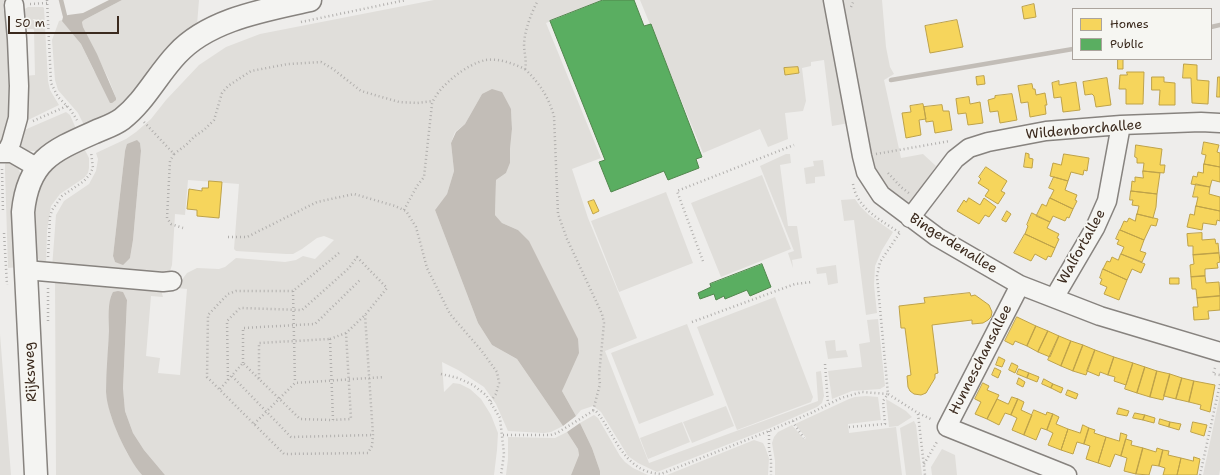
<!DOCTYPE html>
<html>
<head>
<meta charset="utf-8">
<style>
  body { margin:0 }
  #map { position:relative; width:1220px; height:475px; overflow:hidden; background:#eeedeb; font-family:"Shantell Sans",sans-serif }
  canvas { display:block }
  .legend { position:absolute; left:1072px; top:8px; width:140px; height:52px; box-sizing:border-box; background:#f6f6f2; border:1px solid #aba49d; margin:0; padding:5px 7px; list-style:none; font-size:12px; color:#3b2a1e }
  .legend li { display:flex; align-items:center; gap:8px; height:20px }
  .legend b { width:20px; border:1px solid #aba49d }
  .scale { position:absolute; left:8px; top:16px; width:111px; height:18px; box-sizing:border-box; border:2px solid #3b2a1e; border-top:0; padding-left:5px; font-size:12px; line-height:14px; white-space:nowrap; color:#3b2a1e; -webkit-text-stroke:3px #f6f6f2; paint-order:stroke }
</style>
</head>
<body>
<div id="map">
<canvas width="1220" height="475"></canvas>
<ul class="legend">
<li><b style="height:11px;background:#f6d55c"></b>Homes</li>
<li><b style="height:11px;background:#5aae61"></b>Public</li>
</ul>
<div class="scale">50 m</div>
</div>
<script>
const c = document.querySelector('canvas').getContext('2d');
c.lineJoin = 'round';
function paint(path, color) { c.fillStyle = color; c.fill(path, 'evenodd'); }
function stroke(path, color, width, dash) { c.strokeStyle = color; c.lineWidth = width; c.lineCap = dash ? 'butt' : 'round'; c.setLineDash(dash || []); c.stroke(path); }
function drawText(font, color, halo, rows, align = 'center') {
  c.font = font + ' "Shantell Sans",sans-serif'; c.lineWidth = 4; c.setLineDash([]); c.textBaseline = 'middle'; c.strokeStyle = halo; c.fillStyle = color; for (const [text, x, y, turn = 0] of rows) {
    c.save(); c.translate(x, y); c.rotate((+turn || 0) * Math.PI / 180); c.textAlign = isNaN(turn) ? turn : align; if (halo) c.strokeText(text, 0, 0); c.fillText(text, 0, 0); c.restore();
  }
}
paint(new Path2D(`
  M 0,0 L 12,0 L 3,2 L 3,10 L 8,15 L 13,125 L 0,146 Z
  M 122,0 L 199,0 L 197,25 L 126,105 L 85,127 L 78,113 L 58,90 L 55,80 L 52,40 L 59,21 L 62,20 L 81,44 L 94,71 L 116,98 L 109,80 L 83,27 L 82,22 L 84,20 Z
  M 434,0 L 602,0 L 546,23 L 601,158 L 572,169 L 588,218 L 637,338 L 605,351 L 649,463 L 818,401 L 816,372 L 821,371 L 824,396 L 822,403 L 817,407 L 770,428 L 657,472 L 638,463 L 628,456 L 601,412 L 593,406 L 581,410 L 576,416 L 562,391 L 563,388 L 518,230 L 502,223 L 495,215 L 496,180 L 506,173 L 510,163 L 510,149 L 512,129 L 511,109 L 482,94 L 465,124 L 455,132 L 451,143 L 454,171 L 447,194 L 435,210 L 478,323 L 492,345 L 517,359 L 563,426 L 551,432 L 544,433 L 508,431 L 496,404 L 484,387 L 458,370 L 442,362 L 444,392 L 453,383 L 460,384 L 470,389 L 481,399 L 491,415 L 498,433 L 497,450 L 494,475 L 165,475 L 144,450 L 133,433 L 125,411 L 123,388 L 127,300 L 125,296 L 111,295 L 106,394 L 111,416 L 118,434 L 127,453 L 142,475 L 56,475 L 55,279 L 161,290 L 163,297 L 151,296 L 146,356 L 160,358 L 158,373 L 180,375 L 187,289 L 176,288 L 177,284 L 181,281 L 187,273 L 197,268 L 219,269 L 225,267 L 236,258 L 285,262 L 296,260 L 303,256 L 315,259 L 334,240 L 324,236 L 317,238 L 302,249 L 293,254 L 286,254 L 236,251 L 234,249 L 239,184 L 188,180 L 185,215 L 175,214 L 172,265 L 170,271 L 167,274 L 52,268 L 56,215 L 64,201 L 89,184 L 96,171 L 98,159 L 96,153 L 126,139 L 136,132 L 151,119 L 166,100 L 199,65 L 226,47 L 260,34 ZM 140,143 L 141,151 L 133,240 L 130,258 L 115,262 L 113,256 L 125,151 Z
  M 640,0 L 824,0 L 849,123 L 832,126 L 824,60 L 811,62 L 811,66 L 802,68 L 806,101 L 803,111 L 785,113 L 788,139 L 768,147 L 760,129 L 703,153 Z
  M 840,0 L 882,0 L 886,47 L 890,67 L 894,74 L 884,80 L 901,158 L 923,154 L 936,166 L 912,201 L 901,203 L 883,186 L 876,174 L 871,158 Z
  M 28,7 L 43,7 L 44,8 L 48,81 L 50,90 L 59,105 L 26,121 L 24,76 L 35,75 L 34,30 L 33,29 L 22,29 L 23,10 Z
  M 66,112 L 70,115 L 77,131 L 39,151 L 28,151 L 22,148 L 20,145 L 22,131 Z
  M 83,146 L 89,158 L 89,168 L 88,173 L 84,178 L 60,194 L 51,206 L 47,231 L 46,265 L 37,258 L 33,252 L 33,195 L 49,167 Z
  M 786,154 L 790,154 L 791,163 L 780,165 L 788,226 L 797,226 L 802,258 L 792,260 L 793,268 L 788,253 L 794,251 L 760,166 Z
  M 823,160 L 825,176 L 815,177 L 815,183 L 806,184 L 804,168 L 814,166 L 813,161 Z
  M 8,161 L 18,167 L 22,178 L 19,267 L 8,268 L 5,170 L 5,164 Z
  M 762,175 L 791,249 L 721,277 L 691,203 Z
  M 666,192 L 693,263 L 619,292 L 591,221 Z
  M 855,199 L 860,206 L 869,215 L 893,232 L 882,250 L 875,266 L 874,285 L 877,313 L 866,315 L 854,220 L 844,221 L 841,200 Z
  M 836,265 L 838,283 L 828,285 L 826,273 L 817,274 L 816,268 Z
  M 775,297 L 813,397 L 811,402 L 737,430 L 697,327 Z
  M 878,319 L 885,386 L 880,389 L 852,391 L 832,399 L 828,371 L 862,367 L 859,344 L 870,342 L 867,320 Z
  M 687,324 L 714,395 L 639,424 L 611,353 Z
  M 0,334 L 11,475 L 0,475 Z
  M 835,340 L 836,351 L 846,350 L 848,357 L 828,359 L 825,341 Z
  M 1220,395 L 1220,470 L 1219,475 L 1203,475 Z
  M 866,396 L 878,397 L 881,420 L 848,424 L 849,433 L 896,427 L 902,475 L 775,475 L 775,461 L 772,443 L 774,437 L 778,432 L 792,425 L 804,439 L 806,438 L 795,424 L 849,399 L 855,397 Z
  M 886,399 L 906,411 L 912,417 L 898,426 L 889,427 Z
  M 726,406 L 734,426 L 692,443 L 683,422 Z
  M 594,415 L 598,418 L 620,456 L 625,462 L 633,468 L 648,475 L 600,475 L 600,471 L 592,448 L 580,423 Z
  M 914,421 L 916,425 L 922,475 L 906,475 L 900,428 Z
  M 682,422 L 690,442 L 648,459 L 640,438 Z
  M 567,432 L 578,449 L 579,455 L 571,475 L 506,475 L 508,459 L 508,437 L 555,438 Z
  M 754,440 L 763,443 L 765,447 L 769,458 L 768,475 L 667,475 Z
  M 942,449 L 955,455 L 957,475 L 932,475 L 931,467 Z`), '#e0deda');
paint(new Path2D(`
  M 109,0 L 122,0 L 84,20 L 82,22 L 83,27 L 97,54 L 116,98 L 116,100 L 112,103 L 110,103 L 81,44 L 62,21 L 63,17 L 68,15 L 83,13 Z
  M 492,89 L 502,92 L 511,109 L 512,129 L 510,149 L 510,163 L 506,173 L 496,180 L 495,215 L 502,223 L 518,230 L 529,241 L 578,339 L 579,353 L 562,391 L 576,416 L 563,426 L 517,359 L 492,345 L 478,323 L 435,210 L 447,194 L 454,171 L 451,143 L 456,132 L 465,124 L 482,94 Z
  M 137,140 L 140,143 L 141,151 L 133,240 L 130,258 L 123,265 L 115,262 L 113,256 L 125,151 L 127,144 Z
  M 118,291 L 123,292 L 127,300 L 123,388 L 125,411 L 133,433 L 144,450 L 165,475 L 142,475 C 127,458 107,415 106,392 C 106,372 108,351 109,331 C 109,320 107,302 113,292 Z
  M 580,423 L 592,448 L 600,471 L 600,475 L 571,475 L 579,455 L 578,449 L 567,432 Z`), '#c2bdb7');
const homes = new Path2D(`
  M 1034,4 L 1036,17 L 1024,19 L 1022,7 Z
  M 957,20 L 963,47 L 930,53 L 925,26 Z
  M 1118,59 L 1123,59 L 1123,69 L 1118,69 Z
  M 1184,64 L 1197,65 L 1197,80 L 1209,81 L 1208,104 L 1192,103 L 1191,78 L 1183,78 Z
  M 798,67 L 799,73 L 785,75 L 784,68 Z
  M 1127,72 L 1144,72 L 1143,104 L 1126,104 L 1126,89 L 1119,89 L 1120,75 L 1127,75 Z
  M 984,76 L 985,84 L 977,85 L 976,77 Z
  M 1152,77 L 1164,77 L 1164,82 L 1175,83 L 1175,105 L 1159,105 L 1160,90 L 1152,90 Z
  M 1218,77 L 1220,77 L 1220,97 L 1217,97 Z
  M 1107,78 L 1111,105 L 1096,107 L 1094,96 L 1092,94 L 1085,95 L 1083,82 Z
  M 1059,81 L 1059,85 L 1076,82 L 1080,110 L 1063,112 L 1061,97 L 1054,98 L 1052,83 Z
  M 1032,84 L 1033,89 L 1035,89 L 1036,95 L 1045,93 L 1047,105 L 1045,105 L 1046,114 L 1030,117 L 1028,102 L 1021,103 L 1018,86 Z
  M 1012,94 L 1017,120 L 1000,123 L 998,111 L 990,112 L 988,100 L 995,98 L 995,96 Z
  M 969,97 L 970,104 L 980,102 L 983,123 L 968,125 L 966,113 L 958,114 L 956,99 Z
  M 923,104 L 926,119 L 919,120 L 921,135 L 906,138 L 902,113 L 911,112 L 910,106 Z
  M 942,105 L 943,111 L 949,111 L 952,130 L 935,133 L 933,121 L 926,122 L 924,107 Z
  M 1204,142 L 1219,145 L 1217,152 L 1220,153 L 1220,167 L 1204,164 L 1206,155 L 1202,154 Z
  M 1136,145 L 1162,149 L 1160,165 L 1165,165 L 1164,173 L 1143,171 L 1144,163 L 1137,163 L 1137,158 L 1135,157 Z
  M 1026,153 L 1029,154 L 1029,158 L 1033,159 L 1032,168 L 1024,167 Z
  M 1064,154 L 1089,158 L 1087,171 L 1084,170 L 1083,175 L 1071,172 L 1068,181 L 1050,176 L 1053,163 L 1061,165 Z
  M 1204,164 L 1220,167 L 1220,182 L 1212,180 L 1210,187 L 1191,184 L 1193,176 L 1197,177 L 1198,172 L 1203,173 Z
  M 986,167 L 1007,181 L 1001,191 L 1005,193 L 998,204 L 985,196 L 989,190 L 978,183 L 981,179 L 979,177 Z
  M 1143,171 L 1160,173 L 1157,194 L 1131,191 L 1132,181 L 1135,182 L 1135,177 L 1143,178 Z
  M 1054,177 L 1068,181 L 1065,190 L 1077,195 L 1075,200 L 1077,201 L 1073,209 L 1050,198 L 1054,190 L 1049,188 Z
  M 209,181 L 222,182 L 219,218 L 197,216 L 197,210 L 187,209 L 189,189 L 202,191 L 202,188 L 208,188 Z
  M 1196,184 L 1210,187 L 1209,194 L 1220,197 L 1220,211 L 1196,206 L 1198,197 L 1193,197 Z
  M 1131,191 L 1157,194 L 1156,207 L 1153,218 L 1137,214 L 1139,206 L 1132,205 L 1133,200 L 1130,200 Z
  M 969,198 L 980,205 L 984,198 L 996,207 L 989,217 L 985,215 L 979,224 L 957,211 L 964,200 L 966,202 Z
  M 1050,198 L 1073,209 L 1069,218 L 1067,217 L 1065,221 L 1053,216 L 1050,222 L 1036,216 L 1042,204 L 1046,206 Z
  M 594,200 L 599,211 L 593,214 L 588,202 Z
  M 1196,206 L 1220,211 L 1220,221 L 1217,220 L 1216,225 L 1203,223 L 1202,230 L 1187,227 L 1190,214 L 1194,215 Z
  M 1007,211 L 1011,214 L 1006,222 L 1002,220 Z
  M 1032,213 L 1050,222 L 1047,228 L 1059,234 L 1057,238 L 1059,239 L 1055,248 L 1025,234 L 1028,226 L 1027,225 Z
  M 1137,214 L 1158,219 L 1156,226 L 1151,225 L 1144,240 L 1120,230 L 1124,221 L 1127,222 L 1129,218 L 1135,221 Z
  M 1120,230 L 1144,240 L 1140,251 L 1146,253 L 1142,262 L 1121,254 L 1124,247 L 1117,244 L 1119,240 L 1116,239 Z
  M 1202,233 L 1202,240 L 1215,239 L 1216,244 L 1218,243 L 1219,253 L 1193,255 L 1193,246 L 1188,246 L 1187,234 Z
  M 1025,234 L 1055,248 L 1051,257 L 1048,256 L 1046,260 L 1035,254 L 1031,261 L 1014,253 Z
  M 1219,253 L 1220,262 L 1217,263 L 1218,268 L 1205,269 L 1205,276 L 1191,277 L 1190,265 L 1194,264 L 1193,255 Z
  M 1121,254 L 1145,264 L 1141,273 L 1132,269 L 1127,280 L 1103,269 L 1107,261 L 1110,262 L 1112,257 L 1118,260 Z
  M 1103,269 L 1127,280 L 1119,300 L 1104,294 L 1107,287 L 1100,284 L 1102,279 L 1100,278 Z
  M 1205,276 L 1206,283 L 1219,282 L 1220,296 L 1197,298 L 1196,289 L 1192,289 L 1191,277 Z
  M 1170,278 L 1179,278 L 1179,284 L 1170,284 Z
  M 970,293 L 971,296 L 975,295 L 989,305 L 992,312 L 991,317 L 988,320 L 983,323 L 972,324 L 972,320 L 932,325 L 938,373 L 935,374 L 935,378 L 926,393 L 921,395 L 914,394 L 910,391 L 908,387 L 907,376 L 911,375 L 905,328 L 901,328 L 899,306 L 925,303 L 924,298 Z
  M 1220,296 L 1220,310 L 1208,311 L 1209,319 L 1194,320 L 1193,307 L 1198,307 L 1197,298 Z
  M 1017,317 L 1036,326 L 1027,346 L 1015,341 L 1013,345 L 1005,341 Z
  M 1036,326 L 1048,331 L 1038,352 L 1027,346 Z
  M 1048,331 L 1059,336 L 1050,357 L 1038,352 Z
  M 1059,336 L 1071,341 L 1061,366 L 1048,360 Z
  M 1071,341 L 1083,345 L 1073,371 L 1061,366 Z
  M 1083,345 L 1095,350 L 1086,375 L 1073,371 Z
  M 1095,350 L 1114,357 L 1108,375 L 1100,372 L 1099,376 L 1087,371 Z
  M 999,357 L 1005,360 L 1002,367 L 996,365 Z
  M 1114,357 L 1133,363 L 1126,385 L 1114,381 L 1115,377 L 1108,375 Z
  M 1012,363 L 1018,366 L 1015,373 L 1009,370 Z
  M 1133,363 L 1145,367 L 1137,393 L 1125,389 Z
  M 1145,367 L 1157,371 L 1150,397 L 1137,393 Z
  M 995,368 L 1001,371 L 998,378 L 992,375 Z
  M 1019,369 L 1029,373 L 1027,378 L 1017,374 Z
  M 1157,371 L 1170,374 L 1163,400 L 1150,397 Z
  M 1029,373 L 1039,377 L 1037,382 L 1027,378 Z
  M 1170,374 L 1182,378 L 1176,399 L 1164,396 Z
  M 1019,378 L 1025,382 L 1023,387 L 1017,384 Z
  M 1182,378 L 1194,381 L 1189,402 L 1176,399 Z
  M 1044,379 L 1053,384 L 1051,388 L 1042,384 Z
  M 1194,381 L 1215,385 L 1210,412 L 1200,409 L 1201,405 L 1189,402 Z
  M 983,383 L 989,386 L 987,390 L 999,395 L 987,419 L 975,414 L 981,402 L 975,399 Z
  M 1053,384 L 1063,388 L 1061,393 L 1051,388 Z
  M 1068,390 L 1078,394 L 1076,399 L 1066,395 Z
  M 1012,397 L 1018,399 L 1011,415 L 1005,413 L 999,425 L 987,419 L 997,399 L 1008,404 Z
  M 1018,399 L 1024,402 L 1021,410 L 1032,415 L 1024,435 L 1012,430 L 1017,418 L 1011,415 Z
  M 1119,408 L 1129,411 L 1127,416 L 1117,414 Z
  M 1034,410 L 1046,415 L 1047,412 L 1053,414 L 1047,430 L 1041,428 L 1036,440 L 1024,435 Z
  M 1135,413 L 1145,415 L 1143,420 L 1133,418 Z
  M 1053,414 L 1059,417 L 1056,424 L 1068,429 L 1061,450 L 1048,445 L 1053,433 L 1047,430 Z
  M 1145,415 L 1155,418 L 1154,423 L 1143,420 Z
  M 1160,419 L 1170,422 L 1169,427 L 1159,424 Z
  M 1170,422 L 1181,424 L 1179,430 L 1169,427 Z
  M 1193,422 L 1207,425 L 1204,436 L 1191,432 Z
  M 1083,425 L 1089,428 L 1084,444 L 1077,442 L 1073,454 L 1061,450 L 1068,429 L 1080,433 Z
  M 1089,428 L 1095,430 L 1094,433 L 1106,437 L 1098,463 L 1086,459 L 1090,446 L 1084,444 Z
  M 1121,433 L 1127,435 L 1121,456 L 1115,454 L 1110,467 L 1098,463 L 1106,437 L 1119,441 Z
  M 1126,439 L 1132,441 L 1131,445 L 1143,448 L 1136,474 L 1124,471 L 1127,458 L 1121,456 Z
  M 1143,448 L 1156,452 L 1157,448 L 1163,450 L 1159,466 L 1152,465 L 1149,475 L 1136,474 Z
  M 1163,450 L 1169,451 L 1168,455 L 1181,458 L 1177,475 L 1163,475 L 1165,468 L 1159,466 Z
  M 1194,457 L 1200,459 L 1197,475 L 1177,475 L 1181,458 L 1193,461 Z`);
paint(homes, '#f6d55c');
stroke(homes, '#bea249', 1);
const public = new Path2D(`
  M 603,0 L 634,0 L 644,26 L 651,24 L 702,157 L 696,159 L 699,168 L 668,180 L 664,171 L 611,192 L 599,162 L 605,160 L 550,21 Z
  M 762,264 L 771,287 L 750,296 L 747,290 L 725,299 L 724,296 L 716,300 L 714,294 L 700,299 L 698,293 L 711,287 L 710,284 Z`);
paint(public, '#5aae61');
stroke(public, '#51864d', 1);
stroke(new Path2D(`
  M 61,0 L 65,16
  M 1211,27 L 1220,25
  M 891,80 L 1073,49`), '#c2bdb7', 4.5);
const minor = new Path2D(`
  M 833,0 L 862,156 L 866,172 L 881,195 L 937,237 L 1020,285 L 1100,316 L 1220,352
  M 0,153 L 12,153 L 38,168
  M 6,153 L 11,143 L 18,118 L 19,86 L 17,39 L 14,5
  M 910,218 L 955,159 L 969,148 L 988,142 L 1046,131 L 1121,125 L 1201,122 L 1220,123
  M 26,270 L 163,282 L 172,281
  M 1020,285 L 947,427 L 1067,475
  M 1054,298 L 1095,228 L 1107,201 L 1121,125`);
const tertiary = new Path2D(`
  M 36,475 L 23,212 C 28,161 52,151 95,132 C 104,128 114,125 122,119 C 145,101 157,75 177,54 C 209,19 266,10 310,0`);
stroke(minor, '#87837f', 21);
stroke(tertiary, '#87837f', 25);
stroke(new Path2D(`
  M 47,0 L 51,83 L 58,97 L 70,109 L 77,120
  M 30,4 L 47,3
  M 851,7 L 854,0
  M 301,22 L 406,0
  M 525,69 C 540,84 548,96 554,116 L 558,214 L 567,239 L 602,314 L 604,323 L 599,376 L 600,384 L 593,411
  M 33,121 L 67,106
  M 144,122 L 174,154 L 170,161 L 167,218 L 171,224 L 183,228
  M 174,154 L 186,145 L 195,136 L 204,130 L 214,120 L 222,93 L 228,86 L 251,71 L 288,64 L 321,62 L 333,69 L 361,91 L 399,102 L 417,103 L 433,101
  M 876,154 L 950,141
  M 2,169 L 3,212
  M 888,173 L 901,187 L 910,194
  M 853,184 C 857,209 881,220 900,233
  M 404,210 L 417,186 L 424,177 L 432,104 C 437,87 468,63 486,60 C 499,58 514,64 525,69 C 527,60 524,53 524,44 C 525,29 531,14 538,0
  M 4,233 L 7,285
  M 228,237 L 247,237 L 317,202 L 354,194 L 395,206 L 406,211 L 416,227 L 427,268 L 450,314 L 481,350 L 497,372 L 499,383 L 496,394 L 490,402
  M 339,253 L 293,291 L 236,291 L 228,294 L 208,315 L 207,377 L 284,454 L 368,453 L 372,446 L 373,435 L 365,315
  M 48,257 L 50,217 L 52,210 L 62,196 L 84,181 L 90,174 L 93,168 L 91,152
  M 703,261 L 677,191 L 794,145
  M 48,288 L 48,321
  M 293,291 L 295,383
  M 692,322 L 795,284 L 812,282
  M 330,339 L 333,420 L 300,419 L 259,379 L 259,343 Z
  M 330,339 L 346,333
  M 243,363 L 243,328 L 315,324 L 360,280
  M 825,364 L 828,404
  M 1215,368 L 1213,374 L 1220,375
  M 441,374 L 458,378 L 473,385 L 486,395 L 500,418 L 504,454 L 501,475
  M 232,376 L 291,437 L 373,435
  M 228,380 L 227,321 L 240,308 L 302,310 L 349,268 L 357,257 L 387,288 L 365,315 L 346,333 L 351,419 L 333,420
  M 220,389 L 243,363 L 259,379
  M 918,414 L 925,475
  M 793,421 L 794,424 L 804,438
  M 254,424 L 295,383 L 384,377
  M 849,427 L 885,424 L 883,401 L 888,394 L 918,413 L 933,420
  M 769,431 L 769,448 L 771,460 L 771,475
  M 503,435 L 551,435 L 557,433 L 593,411 L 596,411 C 616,435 623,472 661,474 L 769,431 L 811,413 L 841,398 L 862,392 L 888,394 L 877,276 L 880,262 L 901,231
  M 924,464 L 938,440
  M 1200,475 L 1220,384`), '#b1afad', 2.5, [1, 3]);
stroke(minor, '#f4f4f2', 18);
stroke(tertiary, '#f4f4f2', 22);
drawText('14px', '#3b2a1e', '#f6f6f2', [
  ["Wildenborchallee",1084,130,-5],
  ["Bingerdenallee",953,244,32],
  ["Walfortallee",1082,247,-61],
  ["Hunneschansallee",981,360,-63],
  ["Rijksweg",31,372,-93]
]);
</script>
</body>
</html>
